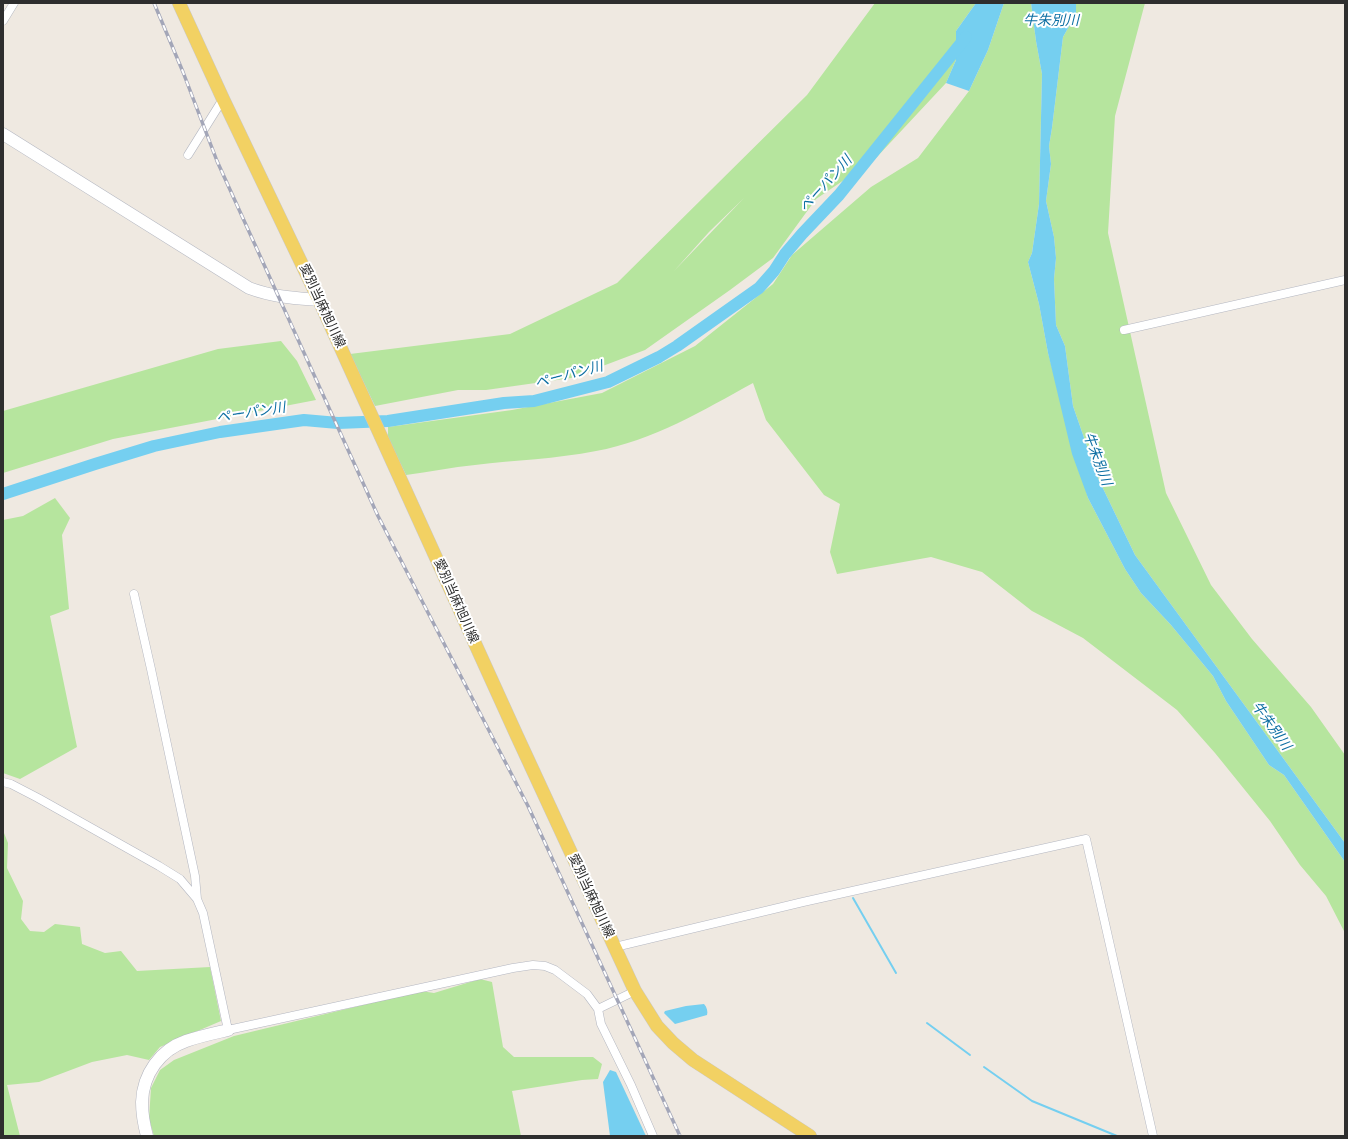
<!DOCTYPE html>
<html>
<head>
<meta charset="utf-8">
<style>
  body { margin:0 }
  #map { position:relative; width:1348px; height:1139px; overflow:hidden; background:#efe9e1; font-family:"PT Sans",sans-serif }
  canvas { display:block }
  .frame { position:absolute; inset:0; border:4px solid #2e2e2e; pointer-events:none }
</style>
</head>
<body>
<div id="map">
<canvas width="1348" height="1139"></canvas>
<div class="frame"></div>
</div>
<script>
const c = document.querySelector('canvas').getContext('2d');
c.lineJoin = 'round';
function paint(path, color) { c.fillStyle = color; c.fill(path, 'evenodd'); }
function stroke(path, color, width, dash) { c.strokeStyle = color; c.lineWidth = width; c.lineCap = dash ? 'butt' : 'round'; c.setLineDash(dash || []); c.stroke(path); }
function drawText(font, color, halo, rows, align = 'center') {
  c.font = font + ' "PT Sans","Noto Sans JP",sans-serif'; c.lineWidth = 4; c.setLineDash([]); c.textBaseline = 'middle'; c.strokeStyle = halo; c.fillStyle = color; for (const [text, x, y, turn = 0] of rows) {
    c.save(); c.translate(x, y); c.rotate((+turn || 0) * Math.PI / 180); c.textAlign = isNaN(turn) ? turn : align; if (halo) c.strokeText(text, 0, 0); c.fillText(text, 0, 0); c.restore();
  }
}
paint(new Path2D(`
  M 875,3 L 976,3 L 956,31 L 956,60 L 946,83 L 875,159 L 816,199 L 773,258 L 730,290 L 645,350 L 571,378 L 486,390 L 458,390 L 375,406 L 350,354 L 510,334 L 617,283 L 807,95 ZM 744,198 L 674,271 L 709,232 Z
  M 1004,3 L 1031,3 L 1036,41 L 1042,74 L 1039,204 L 1032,253 L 1028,262 L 1039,304 L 1048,353 L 1088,498 L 1125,569 L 1141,593 L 1171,625 L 1213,676 L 1226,701 L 1269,765 L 1284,775 L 1345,862 L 1345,933 L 1326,896 L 1300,865 L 1270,821 L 1215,753 L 1177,710 L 1083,638 L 1032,611 L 982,572 L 931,557 L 837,574 L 830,552 L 840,504 L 824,495 L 766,420 L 753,383 C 704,410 652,441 596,451 C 556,459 515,460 475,465 C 452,467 429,472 406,475 L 388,438 L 388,427 L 512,410 L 602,393 L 695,346 L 773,284 L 792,255 L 871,187 L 918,158 L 969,91 L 988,50 Z
  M 1076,3 L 1145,3 L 1115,116 L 1108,233 L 1166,493 L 1211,585 L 1252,639 L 1311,707 L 1345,755 L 1345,843 L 1135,555 L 1098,478 L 1073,406 L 1065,346 L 1056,325 L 1054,279 L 1056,258 L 1054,237 L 1046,201 L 1051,164 L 1049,146 L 1052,128 L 1063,37 L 1076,14 Z
  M 281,341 L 297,361 L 316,400 L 113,439 L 3,473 L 3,411 L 218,349 Z
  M 55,498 L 70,518 L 62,535 L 69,609 L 50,616 L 77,747 L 20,779 L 3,773 L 3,520 L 23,516 Z
  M 3,833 L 4,833 L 8,843 L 7,868 L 23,901 L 21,919 L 30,931 L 44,932 L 55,924 L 80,927 L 82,944 L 105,953 L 121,951 L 137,971 L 210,967 L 221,1021 L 160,1047 L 149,1060 L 127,1055 L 92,1062 L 39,1082 L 7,1085 L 20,1136 L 3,1136 Z
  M 480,979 L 492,982 L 503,1047 L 514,1057 L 593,1057 L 602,1064 L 598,1079 L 582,1080 L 512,1091 L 521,1136 L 154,1136 L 149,1119 L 151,1088 L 160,1070 L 174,1060 L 234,1036 L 421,991 L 434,993 Z`), '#b6e59e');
paint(new Path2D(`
  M 976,3 L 1004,3 L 988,50 L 969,91 L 946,83 L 956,60 L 956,31 Z
  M 1031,3 L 1076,3 L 1076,14 L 1063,37 L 1052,128 L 1049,146 L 1051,164 L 1046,201 L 1054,237 L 1056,258 L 1054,279 L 1056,325 L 1065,346 L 1073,406 L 1098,478 L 1135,555 L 1345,843 L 1345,862 L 1284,775 L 1269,765 L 1226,701 L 1213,676 L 1171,625 L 1141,593 L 1125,569 L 1088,498 L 1072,454 L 1048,353 L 1039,304 L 1028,262 L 1032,253 L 1039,204 L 1042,74 L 1036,41 Z
  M 704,1004 C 707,1007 708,1012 707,1015 L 675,1024 L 664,1013 L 665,1011 L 686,1006 Z
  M 610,1070 L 616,1072 L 646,1136 L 610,1136 L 603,1082 Z`), '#75cff0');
stroke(new Path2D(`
  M 853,898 L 896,973
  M 927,1023 L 970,1055
  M 984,1067 L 1032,1101 L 1117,1136`), '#75cff0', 2);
stroke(new Path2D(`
  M 3,494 L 95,464 L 154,446 L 220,432 L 304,420 L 338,423 L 388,421 L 504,403 L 534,401 L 608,382 L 659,357 L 677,346 L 759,288 L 774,271 L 785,254 L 802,234 L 839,195 L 966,37`), '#75cff0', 12);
const street = new Path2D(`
  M 3,21 L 14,3
  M 188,155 L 223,99
  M 1124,330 L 1345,280
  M 134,594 L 151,669 L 195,876 L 197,899 L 203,913 L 228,1030 L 513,968 L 533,965 L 545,966 L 555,970 L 587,994 L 598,1009 L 601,1024 L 631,1085 L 653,1136
  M 3,782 L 11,784 L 38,798 L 159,866 L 180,879 L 197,899
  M 615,947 L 803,902 L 1086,839 L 1153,1136
  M 598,1009 L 635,991`);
const secondary = new Path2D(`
  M 3,134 L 249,288 C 273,297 294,298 319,300
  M 147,1136 C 144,1125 142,1114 142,1102 C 143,1074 160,1050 186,1041 C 200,1036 215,1033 228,1030`);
const primary = new Path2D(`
  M 179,3 L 223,99 L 319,300 L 517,736 L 635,991 L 657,1026 L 673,1043 L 693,1060 L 810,1136`);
stroke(street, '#b4b7c1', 9);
stroke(secondary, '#b4b7c1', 13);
stroke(primary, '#c9c9c9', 14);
stroke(street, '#fff', 8);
stroke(secondary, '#fff', 12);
stroke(primary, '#f2d163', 13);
const rail = new Path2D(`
  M 154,3 L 183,72 L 217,161 L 378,516 L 528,806 L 680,1136`);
stroke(rail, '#a3a6b8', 3.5);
stroke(rail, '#fff', 2, [6]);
drawText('13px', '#2e2e2e', '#fff', [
  ["愛別当麻旭川線",322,306,65],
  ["愛別当麻旭川線",456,601,66],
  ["愛別当麻旭川線",591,896,65]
]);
drawText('italic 14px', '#0d6fa3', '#fff', [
  ["牛朱別川",1051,21],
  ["ペーパン川",826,184,-48],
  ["ペーパン川",569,375,-15],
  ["ペーパン川",251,413,-9],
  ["牛朱別川",1097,459,69],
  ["牛朱別川",1271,726,54]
]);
</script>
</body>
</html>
